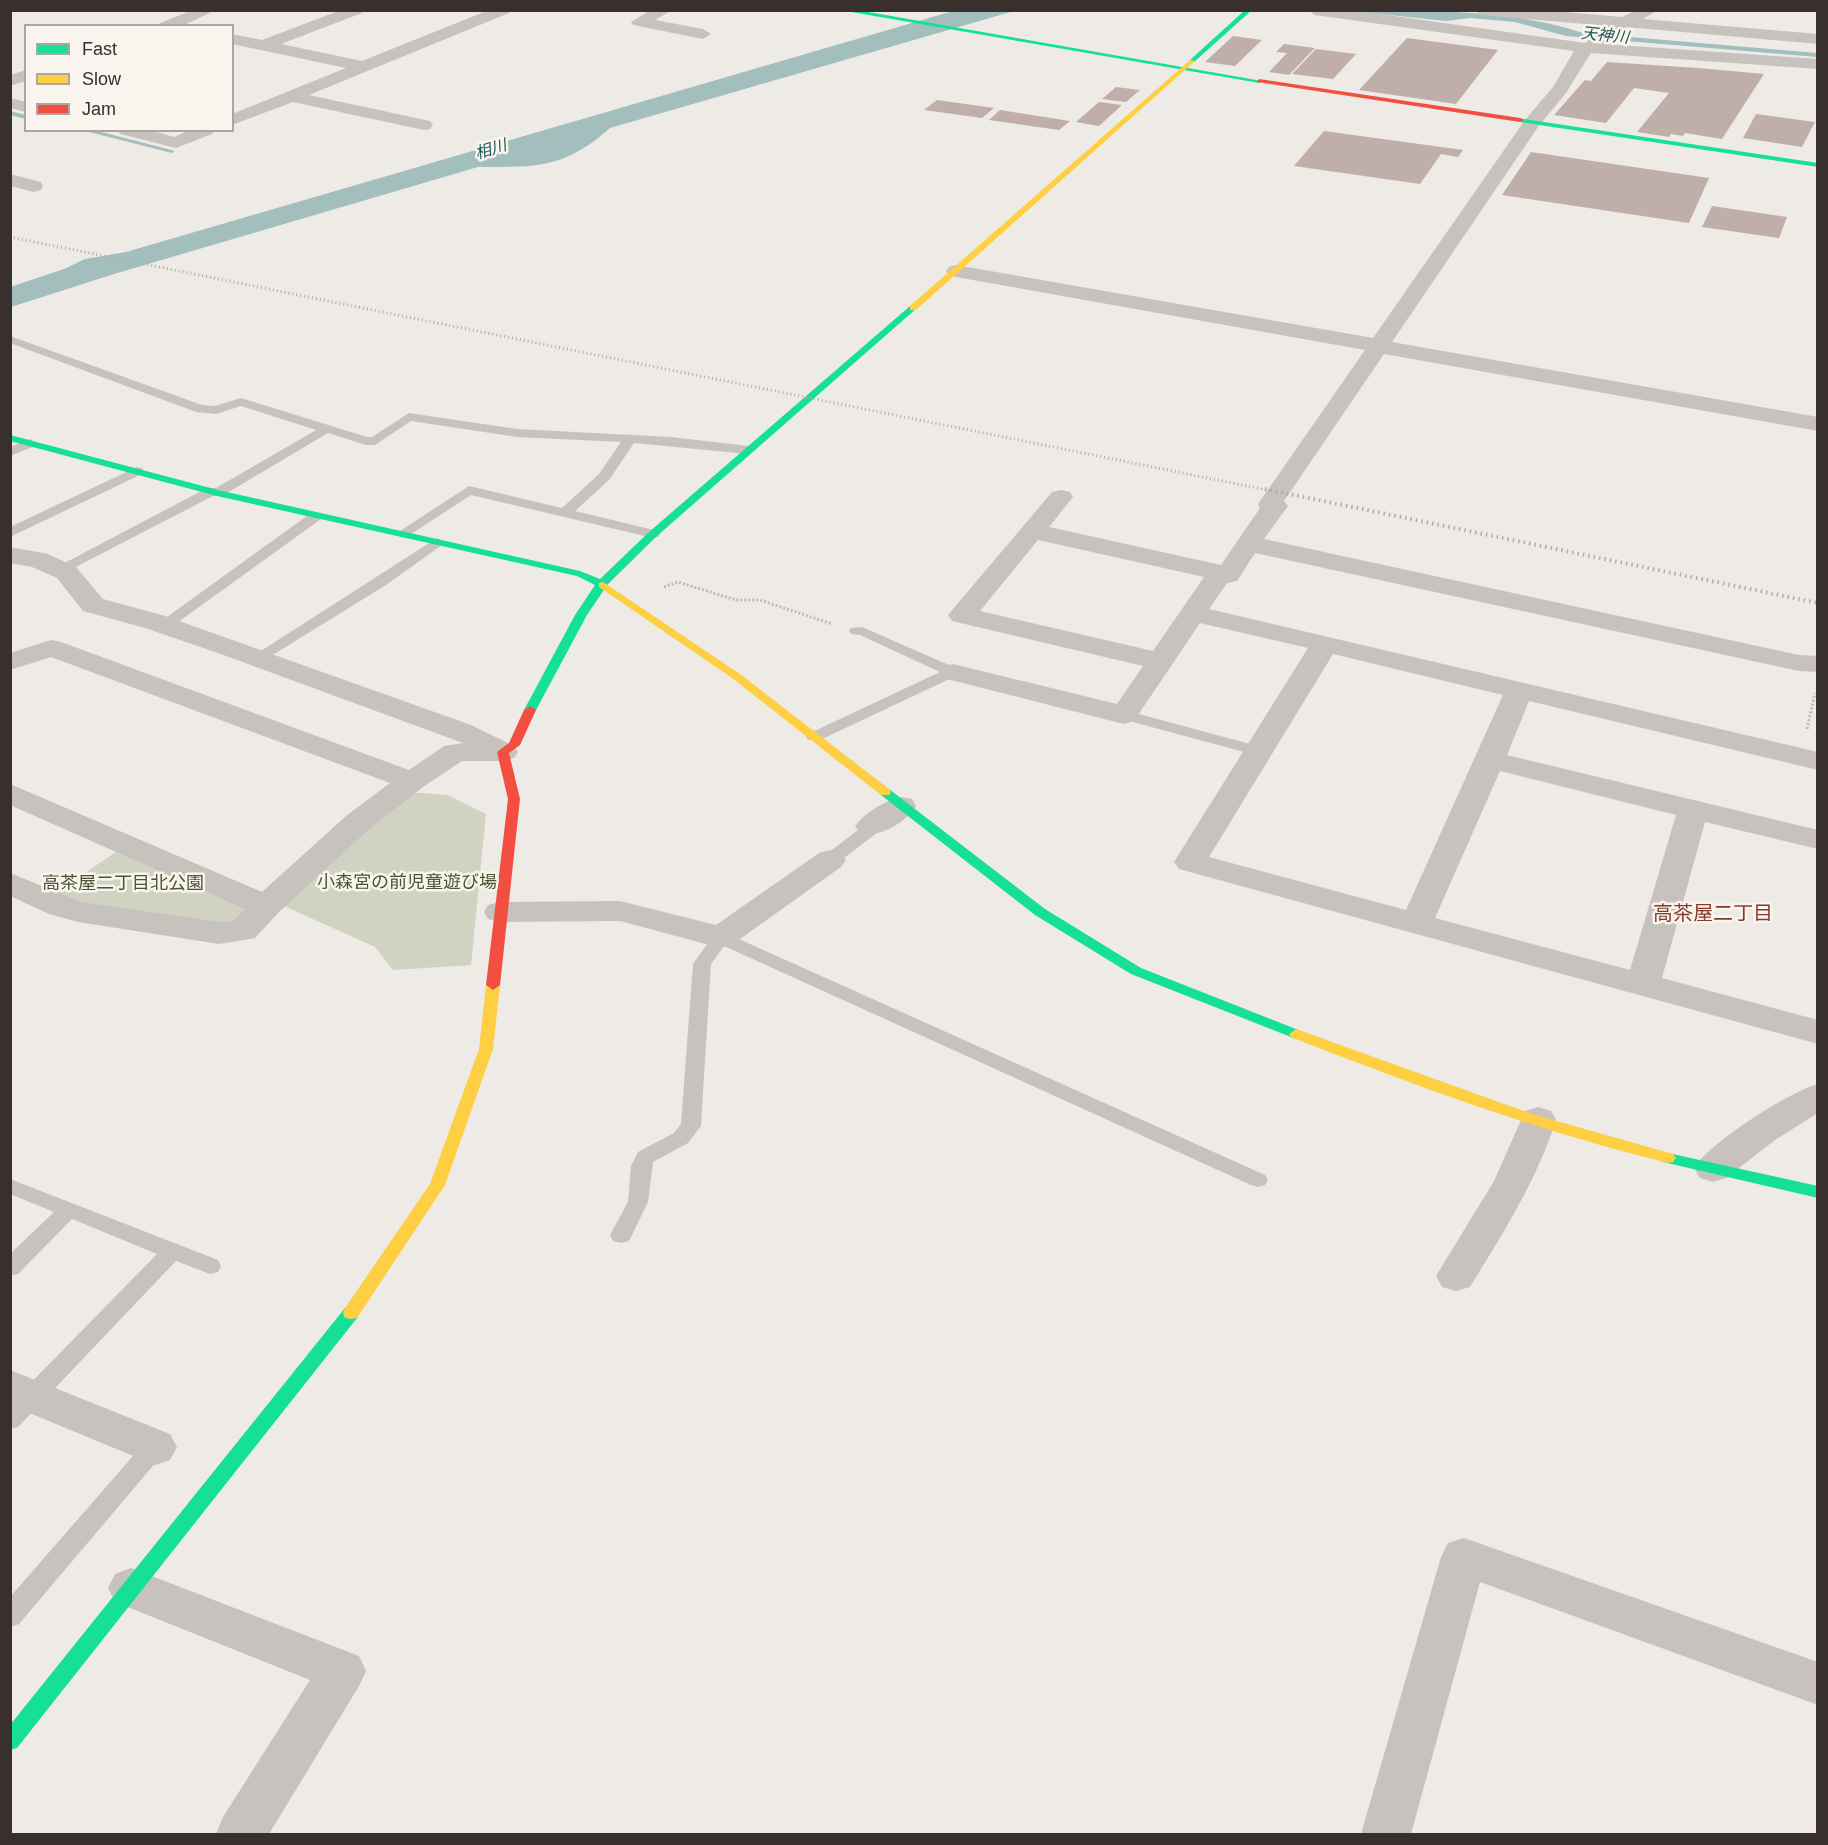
<!DOCTYPE html>
<html>
<head>
<meta charset="utf-8">
<style>
  body { margin:0 }
  #map { position:relative; width:1828px; height:1845px; overflow:hidden; background:#eeeae6; font-family:Helvetica,sans-serif }
  canvas { display:block }
  .frame { position:absolute; inset:0; border:12px solid #392f2c; pointer-events:none }
  .legend { position:absolute; left:24px; top:24px; width:210px; height:108px; box-sizing:border-box; background:#f9f4ee; border:2px solid #aca5a0; margin:0; padding:8px 10px; list-style:none; font-size:18px; color:#392f2c }
  .legend li { display:flex; align-items:center; gap:12px; height:30px }
  .legend b { width:30px; border:2px solid #aca5a0 }
</style>
</head>
<body>
<div id="map">
<canvas width="1828" height="1845"></canvas>
<div class="frame"></div>
<ul class="legend">
<li><b style="height:8px;background:#16e098"></b>Fast</li>
<li><b style="height:8px;background:#ffcf43"></b>Slow</li>
<li><b style="height:8px;background:#f24e42"></b>Jam</li>
</ul>
</div>
<script>
const c = document.querySelector('canvas').getContext('2d');
c.lineJoin = 'round';
function paint(path, color) { c.fillStyle = color; c.fill(path, 'evenodd'); }
function stroke(path, color, width, dash) { c.strokeStyle = color; c.lineWidth = width; c.lineCap = dash ? 'butt' : 'round'; c.setLineDash(dash || []); c.stroke(path); }
function drawText(font, color, halo, rows, align = 'center') {
  c.font = font + ' Helvetica,"Noto Sans JP",sans-serif'; c.lineWidth = 5; c.setLineDash([]); c.textBaseline = 'middle'; c.strokeStyle = halo; c.fillStyle = color; for (const [text, x, y, turn = 0] of rows) {
    c.save(); c.translate(x, y); c.rotate((+turn || 0) * Math.PI / 180); c.textAlign = isNaN(turn) ? turn : align; if (halo) c.strokeText(text, 0, 0); c.fillText(text, 0, 0); c.restore();
  }
}
paint(new Path2D(`
  M 407,792 L 448,795 L 486,814 L 471,965 L 393,970 L 375,947 L 282,905 Z
  M 119,850 L 248,906 L 251,913 L 227,928 L 84,907 L 52,895 Z`), '#d0d3c1');
paint(new Path2D(`
  M 953,11 L 1014,11 L 610,128 C 564,169 536,167 478,167 L 114,274 L 11,307 L 10,287 L 64,269 L 85,259 L 126,252 Z
  M 1351,11 C 1428,11 1509,8 1583,33 L 1817,53 L 1817,57 L 1566,36 L 1515,22 L 1470,18 L 1446,21 Z`), '#a3bfbd');
paint(new Path2D(`
  M 10,111 L 26,115 L 26,119 L 10,115 Z
  M 81,130 L 94,130 L 175,151 L 172,153 Z`), '#a3bfbd');
paint(new Path2D(`
  M 1233,36 L 1262,40 L 1235,66 L 1205,62 Z
  M 1407,38 L 1498,50 L 1456,104 L 1359,90 Z
  M 1284,44 L 1315,48 L 1289,75 L 1269,72 L 1287,53 L 1276,52 Z
  M 1316,49 L 1356,54 L 1333,79 L 1292,74 Z
  M 1607,62 L 1698,68 L 1764,74 L 1722,139 L 1685,133 L 1683,136 L 1671,134 L 1669,137 L 1637,132 L 1669,93 L 1634,88 L 1606,123 L 1554,115 L 1585,80 L 1591,81 Z
  M 1116,87 L 1140,90 L 1126,102 L 1102,99 Z
  M 937,100 L 994,108 L 982,118 L 924,110 Z
  M 1099,102 L 1122,105 L 1099,126 L 1076,122 Z
  M 1000,110 L 1070,121 L 1059,130 L 989,120 Z
  M 1756,114 L 1815,122 L 1802,147 L 1743,138 Z
  M 1324,131 L 1463,150 L 1458,157 L 1441,154 L 1420,184 L 1294,166 Z
  M 1531,152 L 1709,178 L 1689,223 L 1502,195 Z
  M 1712,206 L 1787,217 L 1779,238 L 1702,227 Z`), '#c0aea9');
stroke(new Path2D(`
  M 664,587 L 678,582 L 736,600 L 760,600 L 832,624
  M 1807,729 L 1815,693`), '#c1bab6', 3, [2, 2]);
paint(new Path2D(`
  M 10,336 L 202,405 L 215,406 L 241,398 L 367,437 L 372,437 L 409,413 L 517,429 L 671,437 L 748,446 L 755,450 L 748,454 L 634,443 L 609,480 L 575,511 L 658,531 L 660,534 L 658,537 L 653,538 L 471,495 L 405,538 L 398,534 L 400,531 L 469,486 L 562,508 L 599,474 L 621,442 L 517,437 L 411,421 L 375,445 L 366,445 L 328,433 L 222,496 L 213,496 L 62,574 L 57,573 L 55,570 L 57,567 L 207,488 L 216,488 L 316,430 L 241,406 L 216,414 L 196,412 L 10,343 Z
  M 30,439 L 36,443 L 35,446 L 10,456 L 10,447 Z
  M 137,467 L 142,468 L 144,471 L 142,474 L 10,537 L 10,527 Z
  M 316,512 L 323,516 L 321,519 L 170,628 L 160,628 L 158,625 L 160,622 L 311,513 Z
  M 437,538 L 444,542 L 442,545 L 386,585 L 263,661 L 258,663 L 250,658 Z
  M 862,627 L 958,669 L 961,672 L 958,675 L 820,740 L 808,740 L 806,737 L 808,734 L 940,672 L 860,635 L 851,634 L 849,631 L 851,628 Z
  M 1124,710 L 1265,748 L 1267,751 L 1259,756 L 1118,718 L 1116,715 Z
  M 871,821 L 877,822 L 879,826 L 877,833 L 836,864 L 824,864 L 821,860 L 824,856 L 862,827 L 865,822 Z
  M 721,931 L 1265,1175 L 1268,1180 L 1265,1185 L 1258,1187 L 1251,1185 L 724,946 L 711,964 L 701,1126 L 688,1143 L 653,1162 L 648,1202 L 629,1241 L 621,1243 L 613,1241 L 610,1235 L 628,1202 L 631,1166 L 638,1152 L 674,1133 L 681,1124 L 693,964 L 715,933 Z
  M 10,1179 L 218,1260 L 221,1266 L 218,1272 L 210,1274 L 176,1261 L 18,1427 L 10,1429 L 10,1404 L 157,1254 L 72,1219 L 18,1274 L 10,1276 L 10,1254 L 54,1212 L 10,1194 Z
  M 155,1437 L 163,1440 L 167,1447 L 163,1454 L 19,1624 L 10,1627 L 10,1597 L 147,1440 Z`), '#c8c2be');
paint(new Path2D(`
  M 193,10 L 216,10 L 182,26 L 158,26 L 160,23 Z
  M 341,10 L 364,10 L 362,13 L 281,44 L 362,61 L 489,10 L 511,10 L 509,13 L 309,95 L 430,121 L 433,125 L 430,129 L 424,130 L 293,102 L 232,125 L 232,114 L 346,68 L 232,44 L 232,34 L 262,40 Z
  M 651,10 L 672,10 L 655,20 L 703,29 L 711,34 L 703,39 L 633,25 L 631,22 Z
  M 1308,10 L 1352,10 L 1585,43 L 1608,26 L 1481,15 L 1474,10 L 1541,10 L 1622,17 L 1637,10 L 1658,10 L 1643,19 L 1818,34 L 1818,44 L 1626,27 L 1603,44 L 1818,59 L 1818,69 L 1591,53 L 1566,93 L 1538,127 L 1392,342 L 1818,417 L 1818,431 L 1384,354 L 1284,501 L 1288,506 L 1264,539 L 1799,655 L 1818,656 L 1818,672 L 1799,671 L 1255,553 L 1237,581 L 1227,583 L 1209,609 L 1818,752 L 1818,770 L 1529,701 L 1507,755 L 1818,830 L 1818,849 L 1705,822 L 1662,978 L 1818,1020 L 1818,1044 L 1179,869 L 1174,862 L 1308,648 L 1200,623 L 1134,721 L 1124,724 L 943,678 L 939,672 L 943,666 L 953,664 L 1117,704 L 1143,666 L 952,621 L 948,615 L 1052,492 L 1061,490 L 1070,492 L 1073,497 L 1049,527 L 1221,565 L 1260,508 L 1258,504 L 1365,350 L 956,277 L 949,275 L 946,271 L 949,267 L 956,265 L 1373,338 L 1525,120 L 1553,87 L 1574,51 L 1315,15 ZM 1038,540 L 1204,577 L 1153,651 L 980,611 ZM 1333,654 L 1503,695 L 1406,910 L 1209,857 ZM 1500,771 L 1676,815 L 1630,970 L 1435,918 Z
  M 26,70 L 26,81 L 10,86 L 10,75 Z
  M 10,98 L 26,102 L 26,112 L 10,108 Z
  M 117,130 L 149,130 L 174,137 L 190,130 L 215,130 L 212,134 L 176,148 L 120,134 Z
  M 10,174 L 41,182 L 43,186 L 41,190 L 34,192 L 10,186 Z
  M 10,547 L 48,554 L 76,567 L 103,599 L 165,616 L 471,725 L 514,746 L 518,752 L 514,758 L 503,761 L 462,761 L 423,787 L 368,830 L 278,913 L 255,938 L 219,944 L 78,922 L 49,914 L 10,896 L 10,873 L 81,902 L 219,922 L 233,921 L 245,909 L 10,805 L 10,784 L 262,892 L 346,816 L 390,783 L 51,657 L 10,670 L 10,653 L 51,640 L 61,642 L 409,770 L 444,746 L 463,743 L 218,653 L 145,628 L 83,611 L 57,578 L 32,567 L 10,563 Z
  M 901,797 L 912,799 L 916,806 C 905,823 880,838 860,833 L 855,826 C 865,812 885,801 901,797 Z
  M 830,850 L 841,853 L 846,860 L 841,867 L 733,944 L 721,948 L 620,921 L 500,922 L 488,919 L 484,912 L 488,905 L 500,902 L 620,901 L 716,925 L 819,853 Z
  M 1818,1084 L 1818,1113 L 1775,1140 L 1726,1178 L 1713,1182 L 1700,1178 L 1694,1168 C 1708,1144 1790,1091 1818,1084 Z
  M 1538,1107 L 1551,1111 L 1556,1120 C 1537,1180 1503,1233 1470,1287 L 1456,1291 L 1442,1287 L 1436,1276 L 1494,1181 L 1525,1111 Z
  M 10,1370 L 170,1434 L 177,1447 L 170,1460 L 155,1465 L 10,1405 Z
  M 1464,1538 L 1818,1662 L 1818,1705 L 1480,1582 L 1411,1834 L 1361,1834 L 1441,1557 L 1448,1543 Z
  M 131,1568 L 359,1656 L 366,1671 L 359,1686 L 269,1834 L 216,1834 L 223,1817 L 310,1680 L 115,1602 L 108,1588 L 115,1574 Z`), '#c8c2be');
paint(new Path2D(`
  M 840,10 L 857,10 L 1262,81 L 1259,83 Z
  M 1245,10 L 1252,10 L 1194,62 L 1190,62 L 1190,60 Z
  M 1517,118 L 1818,163 L 1818,167 L 1520,122 L 1516,120 Z
  M 910,306 L 917,308 L 657,536 L 608,584 L 587,615 L 536,710 L 530,714 L 524,710 L 575,615 L 595,585 L 577,576 L 217,496 L 10,441 L 10,435 L 218,490 L 580,571 L 600,579 L 649,532 Z
  M 885,788 L 889,789 L 1045,909 L 1141,968 L 1301,1031 L 1303,1034 L 1296,1039 L 1291,1037 L 1131,974 L 1035,915 L 881,795 L 879,792 L 881,789 Z
  M 1668,1153 L 1818,1186 L 1818,1198 L 1663,1162 L 1660,1158 L 1663,1154 Z
  M 351,1307 L 357,1308 L 359,1313 L 357,1318 L 17,1748 L 10,1750 L 10,1725 L 345,1308 Z`), '#16e098');
paint(new Path2D(`
  M 1190,60 L 1195,61 L 916,310 L 910,310 L 910,306 Z
  M 603,582 L 740,674 L 889,789 L 891,792 L 889,795 L 881,795 L 732,678 L 599,587 L 599,583 Z
  M 493,980 L 500,985 L 493,1049 L 445,1185 L 357,1318 L 351,1319 L 345,1318 L 343,1313 L 345,1308 L 430,1184 L 479,1049 L 486,985 Z
  M 1296,1029 L 1532,1114 L 1673,1154 L 1676,1158 L 1673,1162 L 1668,1163 C 1539,1131 1415,1086 1291,1037 L 1289,1034 Z`), '#ffcf43');
paint(new Path2D(`
  M 1259,79 L 1520,118 L 1524,120 L 1520,122 L 1257,82 Z
  M 530,706 L 536,710 L 520,745 L 509,753 L 520,799 L 500,985 L 493,990 L 486,985 L 508,799 L 497,752 L 509,743 L 524,710 Z`), '#f24e42');
stroke(new Path2D(`
  M 10,237 L 1272,491`), '#b0aba8', 3, [1, 3]);
stroke(new Path2D(`
  M 1265,489 L 1818,603`), '#b0aba8', 4, [1.5, 4]);
drawText('italic 16px', '#245757', '#f9f4ee', [
  ["天神川",1605,36,6],
  ["相川",491,150,-17]
]);
drawText('18px', '#4a5531', '#f9f4ee', [
  ["小森宮の前児童遊び場",407,883],
  ["高茶屋二丁目北公園",123,884]
]);
drawText('20px', '#823b2b', '#f9f4ee', [
  ["高茶屋二丁目",1713,914]
]);
</script>
</body>
</html>
